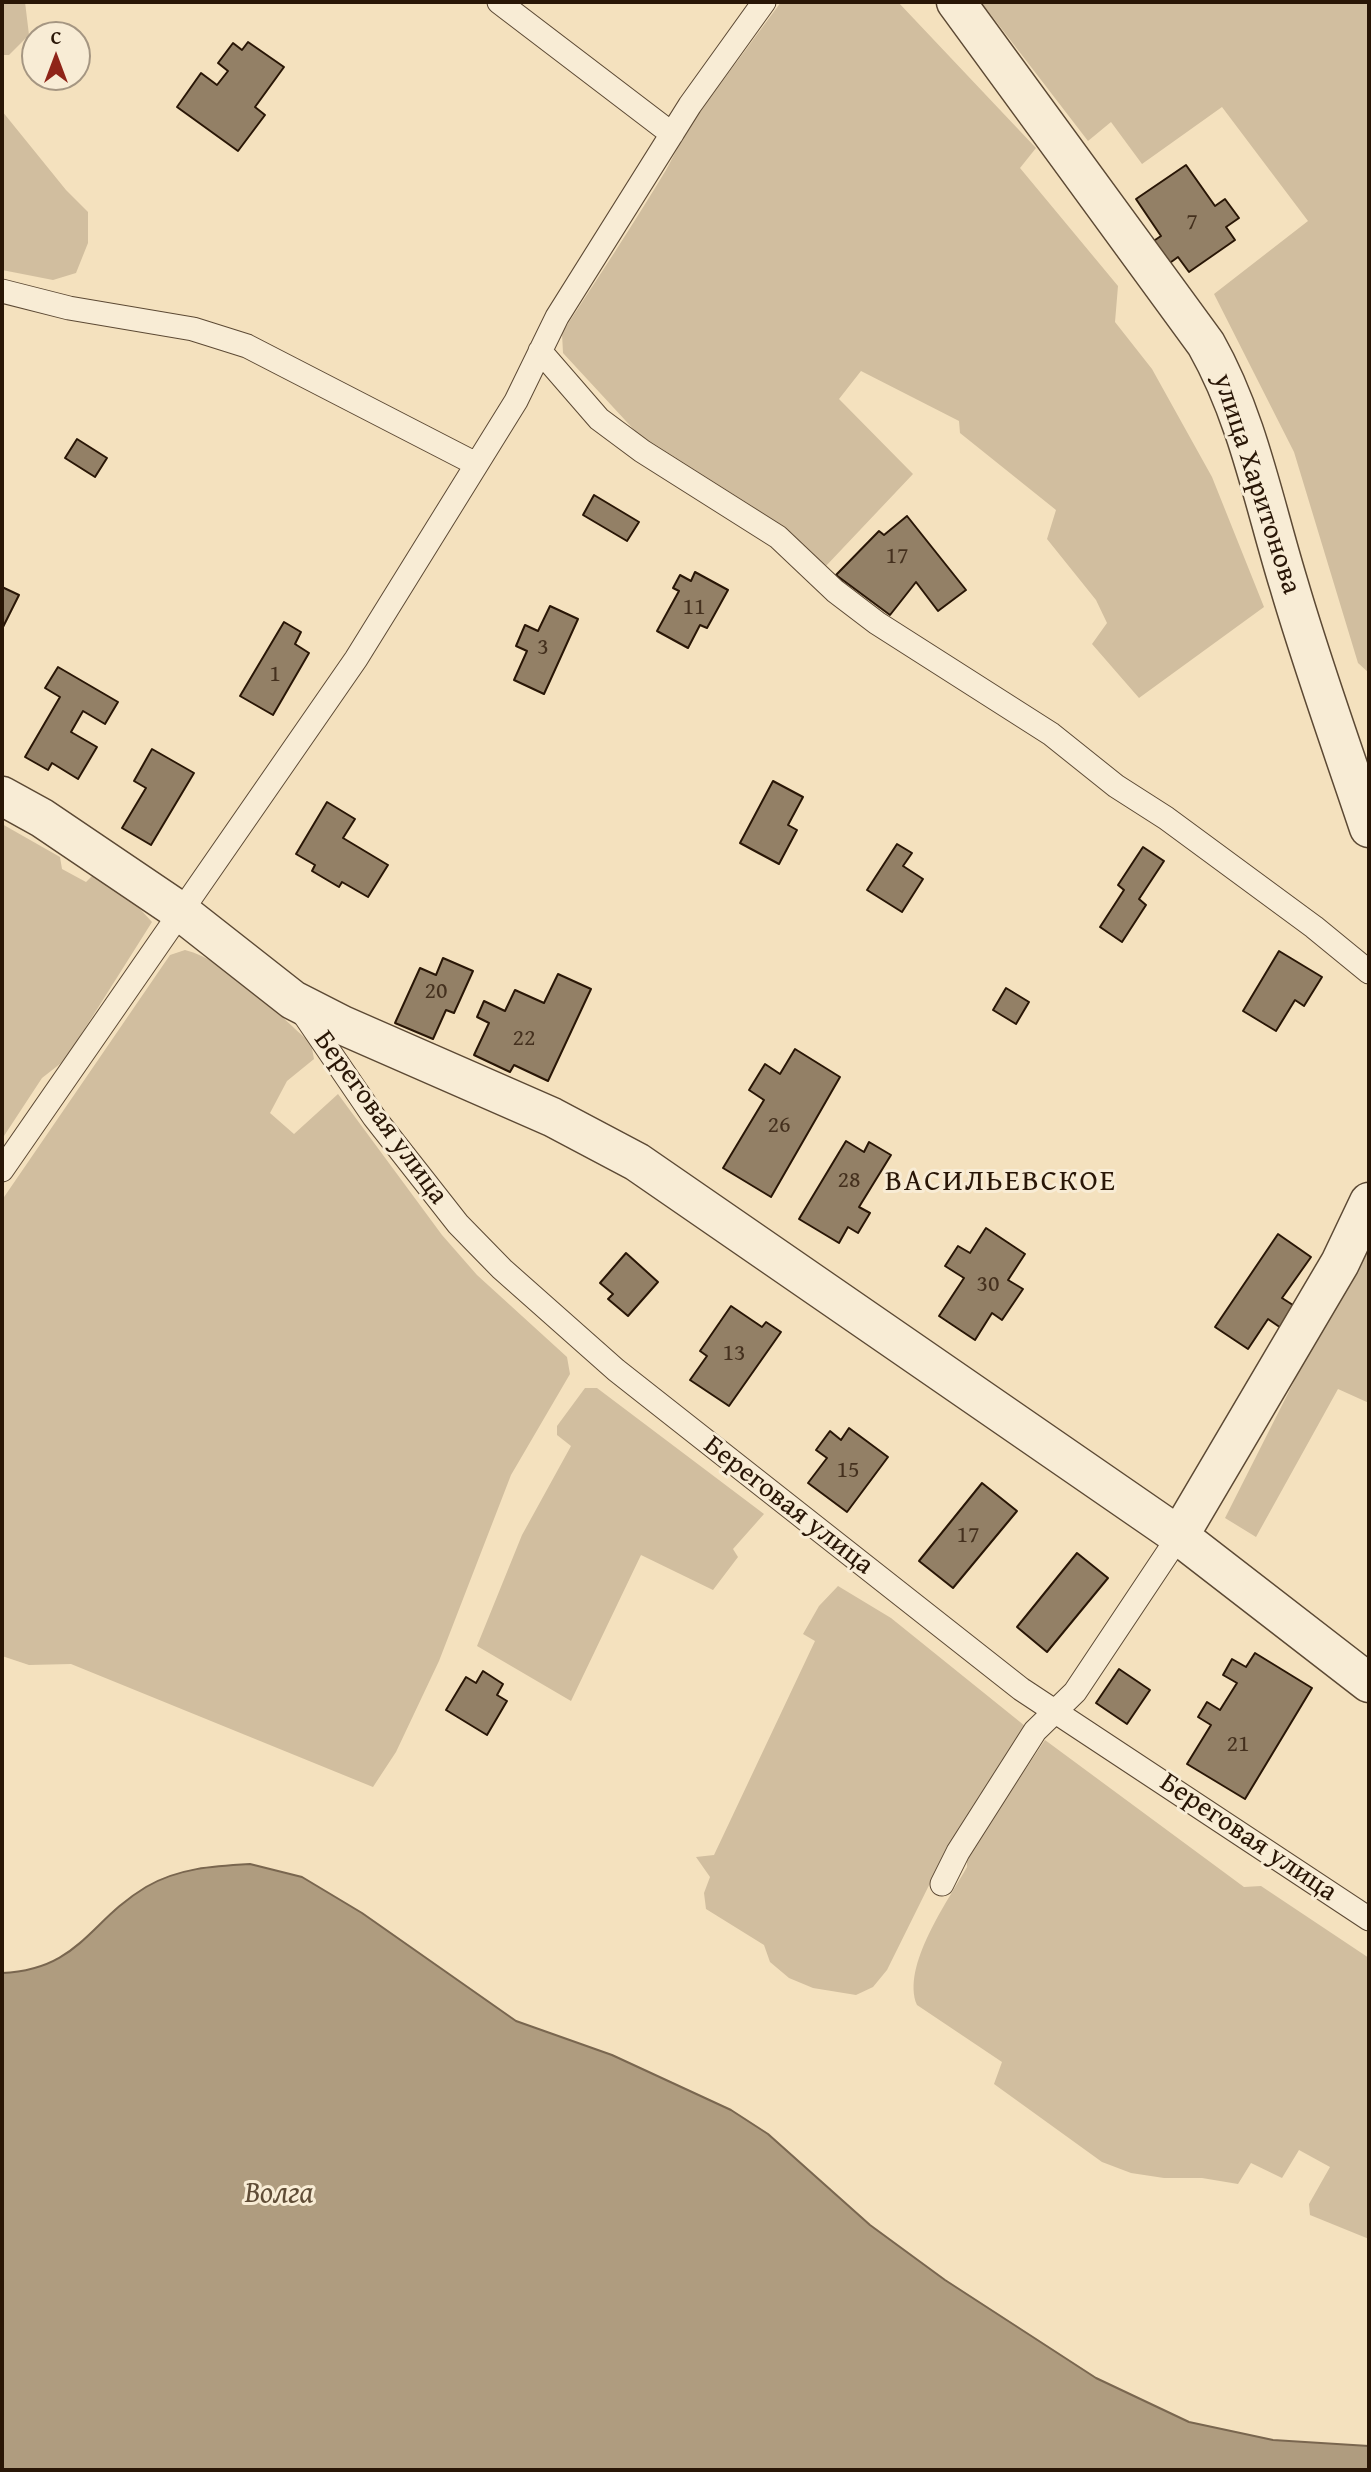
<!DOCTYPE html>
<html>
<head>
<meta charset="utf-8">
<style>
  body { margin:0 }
  #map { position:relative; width:1371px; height:2472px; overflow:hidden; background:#f4e1be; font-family:"Gentium Book Plus",serif }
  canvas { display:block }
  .frame { position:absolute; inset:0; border:4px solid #291606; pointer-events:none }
  .north { position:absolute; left:21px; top:21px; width:70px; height:70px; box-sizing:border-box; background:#f8ecd5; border:2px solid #a59682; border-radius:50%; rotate:0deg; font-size:19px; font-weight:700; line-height:28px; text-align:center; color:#291606 }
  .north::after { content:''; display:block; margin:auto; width:24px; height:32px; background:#8f2418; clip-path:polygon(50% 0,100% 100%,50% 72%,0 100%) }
</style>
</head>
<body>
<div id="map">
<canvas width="1371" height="2472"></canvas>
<div class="frame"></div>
<div class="north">С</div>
</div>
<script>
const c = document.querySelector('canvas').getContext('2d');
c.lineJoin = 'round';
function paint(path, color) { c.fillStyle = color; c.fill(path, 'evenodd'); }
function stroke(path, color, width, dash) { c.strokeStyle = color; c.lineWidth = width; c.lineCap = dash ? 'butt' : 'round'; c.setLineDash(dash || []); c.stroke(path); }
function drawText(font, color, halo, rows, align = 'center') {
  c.font = font + ' "Gentium Book Plus",serif'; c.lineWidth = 6; c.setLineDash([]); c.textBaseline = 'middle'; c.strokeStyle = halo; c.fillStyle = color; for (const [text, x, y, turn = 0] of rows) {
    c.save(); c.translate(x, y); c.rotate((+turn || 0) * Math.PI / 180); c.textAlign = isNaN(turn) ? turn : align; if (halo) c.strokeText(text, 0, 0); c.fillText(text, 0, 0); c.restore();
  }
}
paint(new Path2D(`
  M 2,2 L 25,2 L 29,35 L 9,55 L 2,55 Z
  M 781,2 L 898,2 L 1036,148 L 1020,168 L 1118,286 L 1115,322 L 1152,369 L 1212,477 L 1264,607 L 1139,698 L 1092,644 L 1107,623 L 1096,600 L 1047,539 L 1056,510 L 960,433 L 959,421 L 861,371 L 839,399 L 913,474 L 825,567 L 752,506 L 637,433 L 563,353 L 562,333 C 597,279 633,225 666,170 C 679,148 691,114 710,98 Z
  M 981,2 L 1369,2 L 1369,673 L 1358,663 L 1294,452 L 1214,294 L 1308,221 L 1222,107 L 1142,164 L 1111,122 L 1088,141 Z
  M 2,111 L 66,190 L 88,212 L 88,243 L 76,273 L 53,280 L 2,270 Z
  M 2,824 L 60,857 L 62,869 L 86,882 L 92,876 L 130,898 L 152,922 L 65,1060 L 42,1078 L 2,1139 Z
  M 185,950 C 229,961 277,1014 311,1043 L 314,1059 L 287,1081 L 270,1113 L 294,1134 L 338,1094 L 442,1235 L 477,1275 L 567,1357 L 570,1374 L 511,1475 L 439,1661 L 396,1752 L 373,1787 L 71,1664 L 29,1665 L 2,1656 L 2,1200 L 170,955 Z
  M 1369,1233 L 1369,1403 L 1338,1389 L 1256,1537 L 1225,1518 Z
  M 585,1388 L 597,1388 L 764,1514 L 733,1549 L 738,1557 L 713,1590 L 641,1555 L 571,1701 L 477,1646 L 522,1535 L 571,1446 L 557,1435 L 557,1426 Z
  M 838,1586 L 891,1618 L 1025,1726 L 946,1851 L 887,1970 L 873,1987 L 856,1995 L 813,1988 L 789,1978 L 770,1962 L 764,1945 L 706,1909 L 704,1893 L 710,1877 L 696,1857 L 714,1855 L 815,1641 L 803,1634 L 819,1606 Z
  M 1045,1740 L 1244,1887 L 1261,1886 L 1369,1958 L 1369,2239 L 1310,2215 L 1309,2204 L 1330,2167 L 1299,2150 L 1282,2178 L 1251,2163 L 1238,2184 L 1202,2178 L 1164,2178 L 1131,2173 L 1102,2162 L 994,2084 L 1002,2062 L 917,2005 C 901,1966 948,1901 967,1867 L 967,1857 Z`), '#d1be9f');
const water = new Path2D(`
  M 250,1864 L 302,1877 L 362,1913 L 516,2021 L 612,2055 L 731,2110 L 768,2134 L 870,2225 L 945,2280 L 1096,2378 L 1189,2422 L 1273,2440 L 1369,2446 L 1369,2470 L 2,2470 L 2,1973 C 79,1970 89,1921 146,1887 C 178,1868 214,1866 250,1864 Z`);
paint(water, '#af9c7f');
stroke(water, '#79664f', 2);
const building = new Path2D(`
  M 248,42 L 284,67 L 255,107 L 265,115 L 238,151 L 177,107 L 201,73 L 217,85 L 228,71 L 218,63 L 233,43 L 242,50 Z
  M 1186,165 L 1215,206 L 1225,199 L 1239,218 L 1226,227 L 1235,240 L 1189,272 L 1178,257 L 1167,265 L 1152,242 L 1161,236 L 1136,199 Z
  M 77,439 L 107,458 L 95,477 L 65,458 Z
  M 594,495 L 639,522 L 627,541 L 583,515 Z
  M 907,516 L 966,590 L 938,611 L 916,582 L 890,615 L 836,575 L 879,531 L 884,535 Z
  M 695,572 L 728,590 L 707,628 L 700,625 L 688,648 L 657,631 L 679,591 L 673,588 L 680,575 L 691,581 Z
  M 2,587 L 19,595 L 2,629 Z
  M 550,606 L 578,619 L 544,694 L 514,680 L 527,651 L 516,646 L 525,625 L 538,631 Z
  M 284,622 L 301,632 L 295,644 L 309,653 L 273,715 L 240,696 Z
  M 58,667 L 118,702 L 105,724 L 83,711 L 71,732 L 97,747 L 78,779 L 52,763 L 48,770 L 25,757 L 60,697 L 45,688 Z
  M 152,749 L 194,773 L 151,845 L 122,828 L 146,788 L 134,781 Z
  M 773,781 L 803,797 L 788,825 L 797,830 L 779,864 L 740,843 Z
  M 327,802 L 355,819 L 343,838 L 388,865 L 368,897 L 342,882 L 339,887 L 312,871 L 315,865 L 296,854 Z
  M 897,844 L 912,853 L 903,866 L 923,879 L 902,912 L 867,890 Z
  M 1143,847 L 1164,861 L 1139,899 L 1146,905 L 1122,942 L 1100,927 L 1124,890 L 1118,885 Z
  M 1279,951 L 1322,977 L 1304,1006 L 1295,1000 L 1276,1031 L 1243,1011 Z
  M 443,958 L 473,971 L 454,1013 L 446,1010 L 433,1039 L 395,1023 L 420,968 L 436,975 Z
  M 558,974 L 591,989 L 548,1081 L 514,1065 L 510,1072 L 474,1055 L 489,1023 L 477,1017 L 484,1001 L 505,1011 L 515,990 L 544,1003 Z
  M 1006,988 L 1029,1002 L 1016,1024 L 993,1010 Z
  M 795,1049 L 840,1077 L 771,1197 L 723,1168 L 764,1100 L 749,1090 L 765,1064 L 780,1074 Z
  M 846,1141 L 864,1152 L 869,1142 L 891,1155 L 859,1207 L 870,1213 L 858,1233 L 848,1227 L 839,1243 L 799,1219 Z
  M 986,1228 L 1025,1254 L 1008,1280 L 1023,1289 L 1002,1320 L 992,1313 L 975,1340 L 939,1316 L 964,1278 L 945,1266 L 958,1246 L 970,1253 Z
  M 1278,1234 L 1311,1257 L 1282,1298 L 1296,1307 L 1281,1328 L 1268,1319 L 1248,1349 L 1215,1327 Z
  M 626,1253 L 658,1282 L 628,1316 L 608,1299 L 613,1294 L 600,1283 Z
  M 731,1306 L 762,1327 L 766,1322 L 781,1332 L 729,1406 L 690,1380 L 707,1356 L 700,1351 Z
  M 849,1428 L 888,1457 L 847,1512 L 808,1483 L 827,1458 L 816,1450 L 830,1431 L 841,1440 Z
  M 982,1483 L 1017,1511 L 953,1588 L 919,1561 Z
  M 1077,1553 L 1108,1578 L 1047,1652 L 1017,1627 Z
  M 1255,1653 L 1312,1688 L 1245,1799 L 1187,1764 L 1211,1725 L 1198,1717 L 1207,1702 L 1220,1710 L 1237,1683 L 1223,1675 L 1232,1659 L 1246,1667 Z
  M 1119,1669 L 1150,1690 L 1127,1724 L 1096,1703 Z
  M 483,1671 L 503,1684 L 497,1695 L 507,1701 L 487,1735 L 446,1710 L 466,1677 L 476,1683 Z`);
paint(building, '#938066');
stroke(building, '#291606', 2);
const lane = new Path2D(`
  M 499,2 L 672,134
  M 2,291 L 69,308 L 193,329 L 247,346 L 476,464
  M 540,351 L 599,419 L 642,451 L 778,537 L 835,591 L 877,623 L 1051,734 L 1116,786 L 1166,818 L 1314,927 L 1369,972
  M 301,1010 L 374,1117 L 458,1224 L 502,1269 L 616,1370 L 1021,1689 L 1369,1919
  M 2,1170 L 356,659 L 516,401 L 557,317 L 690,105 L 764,2
  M 942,1884 L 958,1852 L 1035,1731 L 1075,1692 L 1179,1536`);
const street = new Path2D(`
  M 956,2 L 1206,344 C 1248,418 1264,504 1289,585 C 1313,667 1342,747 1369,828
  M 2,796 L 42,818 L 181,912 L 293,1000 L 342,1025 L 552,1117 L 637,1162 L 1179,1536 L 1369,1683
  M 1179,1536 L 1340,1263 L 1369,1202`);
stroke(lane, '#5c4934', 25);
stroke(street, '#5c4934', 41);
stroke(lane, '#f8ecd5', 23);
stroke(street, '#f8ecd5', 38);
drawText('24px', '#44301e', null, [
  ["7",1192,223],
  ["17",897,557],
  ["11",694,608],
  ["3",543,648],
  ["1",275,675],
  ["20",436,992],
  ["22",524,1039],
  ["26",779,1126],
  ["28",849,1181],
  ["30",988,1285],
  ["13",734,1354],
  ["15",848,1471],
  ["17",968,1536],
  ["21",1238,1745]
]);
drawText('28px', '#291606', '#f8ecd5', [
  ["улица Харитонова",1256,484,72],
  ["Береговая улица",380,1118,54],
  ["Береговая улица",788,1506,38],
  ["Береговая улица",1248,1838,34]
]);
c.letterSpacing = '2px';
drawText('30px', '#291606', '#f8ecd5', [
  ["ВАСИЛЬЕВСКОЕ",1001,1182]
]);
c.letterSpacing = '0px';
drawText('italic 30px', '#5f4c36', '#f8ecd5', [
  ["Волга",279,2194]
]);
</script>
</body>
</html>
